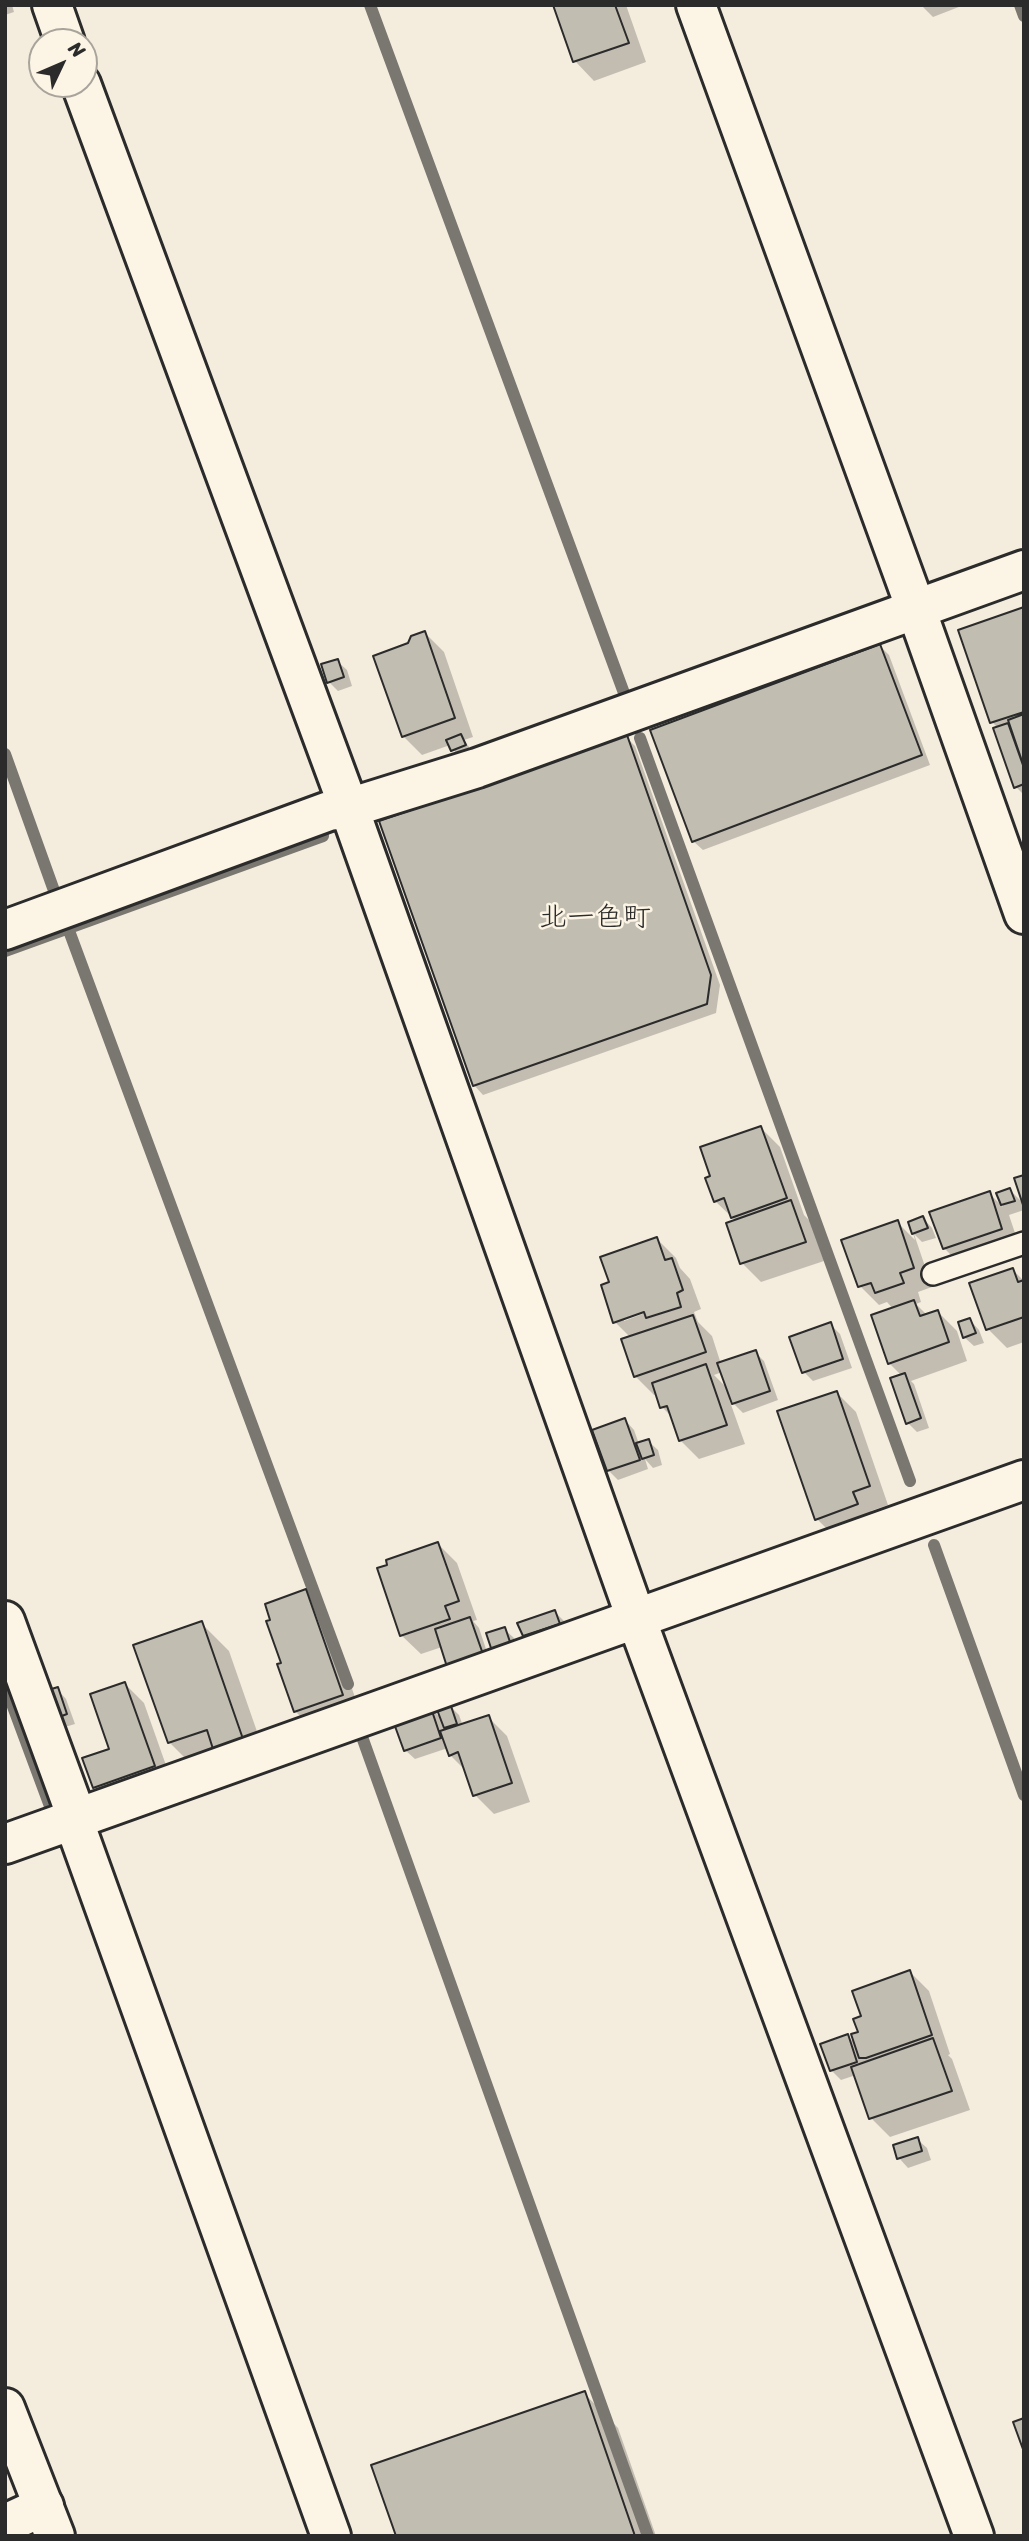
<!DOCTYPE html>
<html>
<head>
<meta charset="utf-8">
<style>
  body { margin:0 }
  #map { position:relative; width:1029px; height:2541px; overflow:hidden; background:#f4edde; font-family:Sriracha,sans-serif }
  canvas { display:block }
  .frame { position:absolute; inset:0; border:7px solid #2b2b2b; pointer-events:none }
  .north { position:absolute; left:28px; top:28px; width:70px; height:70px; box-sizing:border-box; background:#fcf5e5; border:2px solid #a8a49b; border-radius:50%; rotate:46deg; font-size:19px; font-weight:700; line-height:28px; text-align:center; color:#2b2b2b }
  .north::after { content:''; display:block; margin:auto; width:24px; height:32px; background:#2b2b2b; clip-path:polygon(50% 0,100% 100%,50% 72%,0 100%) }
</style>
</head>
<body>
<div id="map">
<canvas width="1029" height="2541"></canvas>
<div class="frame"></div>
<div class="north">N</div>
</div>
<script>
const c = document.querySelector('canvas').getContext('2d');
c.lineJoin = 'round';
function paint(path, color) { c.fillStyle = color; c.fill(path, 'evenodd'); }
function stroke(path, color, width, dash) { c.strokeStyle = color; c.lineWidth = width; c.lineCap = dash ? 'butt' : 'round'; c.setLineDash(dash || []); c.stroke(path); }
function drawText(font, color, halo, rows, align = 'center') {
  c.font = font + ' Sriracha,"Klee One",sans-serif'; c.lineWidth = 5; c.setLineDash([]); c.textBaseline = 'middle'; c.strokeStyle = halo; c.fillStyle = color; for (const [text, x, y, turn = 0] of rows) {
    c.save(); c.translate(x, y); c.rotate((+turn || 0) * Math.PI / 180); c.textAlign = isNaN(turn) ? turn : align; if (halo) c.strokeText(text, 0, 0); c.fillText(text, 0, 0); c.restore();
  }
}
paint(new Path2D(`
  M 5,5 L 12,5 L 14,12 L 5,15 Z
  M 555,5 L 626,5 L 646,62 L 594,81 L 575,61 Z
  M 921,5 L 964,5 L 933,17 Z
  M 1024,609 L 1024,795 L 1016,787 L 998,728 L 992,722 L 960,631 Z
  M 425,633 L 444,652 L 473,737 L 464,740 L 474,754 L 461,759 L 450,745 L 422,755 L 403,736 Z
  M 880,646 L 889,655 L 930,765 L 703,850 L 693,841 Z
  M 337,661 L 347,670 L 352,686 L 338,691 L 329,682 Z
  M 626,737 L 635,746 L 720,985 L 716,1013 L 483,1095 L 474,1085 Z
  M 761,1128 L 780,1147 L 804,1215 L 810,1221 L 824,1261 L 761,1282 L 742,1263 L 736,1221 L 715,1201 Z
  M 1010,1190 L 1024,1204 L 1024,1210 L 1009,1215 L 1020,1248 L 963,1267 L 944,1248 L 989,1193 L 1003,1207 L 998,1194 Z
  M 923,1218 L 932,1228 L 936,1238 L 922,1242 L 914,1234 L 932,1287 L 918,1292 L 921,1302 L 916,1304 L 927,1315 L 938,1312 L 957,1331 L 967,1361 L 911,1381 L 914,1384 L 929,1428 L 917,1432 L 908,1423 L 902,1376 L 889,1363 L 893,1309 L 887,1302 L 879,1305 L 860,1286 L 897,1222 L 915,1240 L 910,1223 Z
  M 657,1239 L 676,1258 L 680,1268 L 690,1279 L 701,1309 L 694,1312 L 698,1322 L 712,1336 L 721,1364 L 755,1352 L 764,1361 L 778,1400 L 743,1413 L 729,1399 L 745,1444 L 699,1459 L 680,1440 L 672,1417 L 662,1407 L 658,1394 L 654,1395 L 635,1376 L 631,1338 L 615,1322 L 611,1283 ZM 652,1307 L 653,1310 L 624,1321 L 624,1317 ZM 722,1372 L 728,1389 L 714,1375 Z
  M 1013,1270 L 1024,1281 L 1024,1342 L 1007,1348 L 988,1329 Z
  M 970,1320 L 979,1330 L 984,1343 L 974,1346 L 964,1337 Z
  M 830,1324 L 840,1334 L 852,1368 L 813,1381 L 804,1372 Z
  M 837,1393 L 856,1412 L 888,1505 L 871,1511 L 876,1524 L 836,1538 L 817,1519 Z
  M 625,1420 L 634,1430 L 639,1444 L 648,1441 L 658,1450 L 662,1465 L 653,1468 L 645,1459 L 648,1469 L 618,1480 L 608,1470 Z
  M 438,1544 L 457,1563 L 477,1620 L 473,1621 L 479,1628 L 492,1667 L 442,1647 L 421,1654 L 401,1635 Z
  M 305,1591 L 324,1610 L 361,1714 L 314,1730 L 295,1711 L 284,1664 Z
  M 555,1612 L 564,1621 L 568,1633 L 534,1645 L 524,1635 Z
  M 201,1623 L 229,1651 L 269,1766 L 197,1770 L 169,1742 Z
  M 504,1629 L 514,1638 L 519,1654 L 503,1660 Z
  M 125,1684 L 144,1703 L 173,1785 L 113,1806 L 94,1787 L 111,1751 Z
  M 57,1689 L 66,1699 L 75,1724 L 65,1727 L 55,1718 Z
  M 449,1705 L 459,1715 L 463,1726 L 488,1717 L 507,1736 L 530,1802 L 494,1814 L 475,1795 L 466,1771 L 450,1755 L 448,1748 L 415,1759 L 405,1750 L 429,1707 L 443,1720 Z
  M 910,1972 L 929,1991 L 950,2054 L 948,2055 L 952,2059 L 970,2110 L 890,2137 L 871,2118 L 856,2075 L 841,2080 L 831,2070 L 847,2036 L 857,2045 L 863,2017 Z
  M 917,2139 L 927,2148 L 931,2160 L 908,2168 L 899,2158 L 895,2146 Z
  M 584,2393 L 618,2428 L 656,2536 L 398,2536 Z`), '#0003');
stroke(new Path2D(`
  M 370,5 L 624,693
  M 1020,5 L 1024,16
  M 640,738 L 910,1481
  M 5,754 L 57,899
  M 68,928 L 348,1684
  M 5,951 L 323,836
  M 934,1545 L 1024,1795
  M 5,1685 L 51,1809
  M 361,1734 L 648,2536`), '#7a7771', 12);
const building = new Path2D(`
  M 553,5 L 615,5 L 629,43 L 573,62 Z
  M 1024,607 L 1024,712 L 990,723 L 958,630 Z
  M 425,631 L 455,718 L 402,737 L 373,656 L 408,643 L 411,636 Z
  M 880,644 L 922,755 L 692,842 L 650,730 Z
  M 338,659 L 344,677 L 327,683 L 321,664 Z
  M 1024,714 L 1024,767 L 1008,720 Z
  M 1008,723 L 1024,768 L 1024,784 L 1014,788 L 993,728 Z
  M 461,734 L 466,745 L 451,751 L 446,740 Z
  M 627,735 L 711,975 L 707,1004 L 473,1086 L 379,821 Z
  M 761,1126 L 787,1198 L 731,1218 L 724,1198 L 714,1202 L 705,1178 L 710,1176 L 700,1147 Z
  M 1024,1175 L 1024,1208 L 1014,1178 Z
  M 1010,1188 L 1015,1201 L 1001,1205 L 996,1193 Z
  M 990,1191 L 1002,1229 L 943,1249 L 929,1212 Z
  M 791,1200 L 806,1242 L 740,1264 L 726,1223 Z
  M 923,1216 L 928,1228 L 912,1234 L 908,1222 Z
  M 898,1220 L 914,1268 L 900,1273 L 904,1283 L 875,1293 L 871,1283 L 858,1287 L 841,1240 Z
  M 657,1237 L 665,1260 L 672,1258 L 683,1290 L 677,1293 L 681,1307 L 646,1318 L 644,1312 L 613,1323 L 601,1285 L 609,1282 L 600,1257 Z
  M 1013,1268 L 1018,1282 L 1024,1280 L 1024,1317 L 986,1330 L 969,1283 Z
  M 914,1300 L 920,1316 L 938,1310 L 949,1342 L 888,1364 L 871,1315 Z
  M 693,1315 L 706,1352 L 634,1377 L 621,1339 Z
  M 970,1318 L 976,1333 L 963,1338 L 958,1322 Z
  M 831,1322 L 843,1359 L 802,1373 L 789,1337 Z
  M 756,1350 L 770,1391 L 732,1404 L 717,1363 Z
  M 706,1364 L 727,1425 L 679,1441 L 667,1406 L 660,1408 L 652,1383 Z
  M 905,1373 L 921,1418 L 906,1424 L 890,1378 Z
  M 837,1391 L 870,1486 L 853,1492 L 858,1504 L 815,1520 L 777,1411 Z
  M 625,1418 L 640,1460 L 607,1471 L 592,1430 Z
  M 649,1439 L 654,1455 L 642,1459 L 636,1443 Z
  M 438,1542 L 459,1601 L 445,1606 L 450,1619 L 400,1636 L 377,1568 L 387,1565 L 386,1560 Z
  M 306,1589 L 343,1695 L 294,1712 L 277,1664 L 281,1663 L 266,1621 L 270,1620 L 265,1604 Z
  M 555,1610 L 560,1624 L 523,1636 L 517,1623 Z
  M 470,1617 L 484,1657 L 448,1670 L 435,1629 Z
  M 202,1621 L 243,1739 L 213,1749 L 207,1730 L 168,1743 L 133,1645 Z
  M 505,1627 L 511,1645 L 492,1651 L 486,1633 Z
  M 125,1682 L 155,1766 L 93,1788 L 82,1758 L 109,1749 L 90,1694 Z
  M 58,1687 L 67,1714 L 54,1719 L 45,1691 Z
  M 450,1703 L 457,1724 L 444,1728 L 436,1707 Z
  M 430,1705 L 441,1738 L 404,1751 L 392,1718 Z
  M 489,1715 L 512,1783 L 473,1796 L 458,1752 L 449,1756 L 440,1731 Z
  M 910,1970 L 932,2035 L 866,2058 L 859,2058 L 851,2034 L 858,2032 L 853,2019 L 861,2016 L 852,1991 Z
  M 848,2034 L 857,2062 L 830,2071 L 820,2044 Z
  M 933,2038 L 952,2091 L 869,2119 L 851,2067 Z
  M 918,2137 L 922,2151 L 897,2159 L 893,2145 Z
  M 585,2391 L 635,2536 L 396,2536 L 371,2465 Z
  M 1024,2418 L 1024,2452 L 1013,2422 Z`);
paint(building, '#c2bdb1');
stroke(building, '#2b2b2b', 2);
const service = new Path2D(`
  M 933,1274 L 1024,1243`);
const minor = new Path2D(`
  M 52,5 L 65,42
  M 81,84 L 349,808 L 636,1618 L 974,2536
  M 5,930 L 329,811 L 349,808 L 477,768 L 1024,570
  M 5,1621 L 72,1804 L 73,1819 L 331,2536
  M 5,1844 L 1024,1480
  M 5,2524 L 44,2506`);
const tertiary = new Path2D(`
  M 696,5 L 916,609 L 1024,914
  M 5,2408 L 55,2536`);
stroke(service, '#2b2b2b', 26);
stroke(minor, '#2b2b2b', 44);
stroke(tertiary, '#2b2b2b', 44);
stroke(service, '#fcf5e5', 21);
stroke(minor, '#fcf5e5', 38);
stroke(tertiary, '#fcf5e5', 38);
drawText('28px', '#2b2b2b', '#fcf5e5', [
  ["北一色町",595,919]
]);
</script>
</body>
</html>
